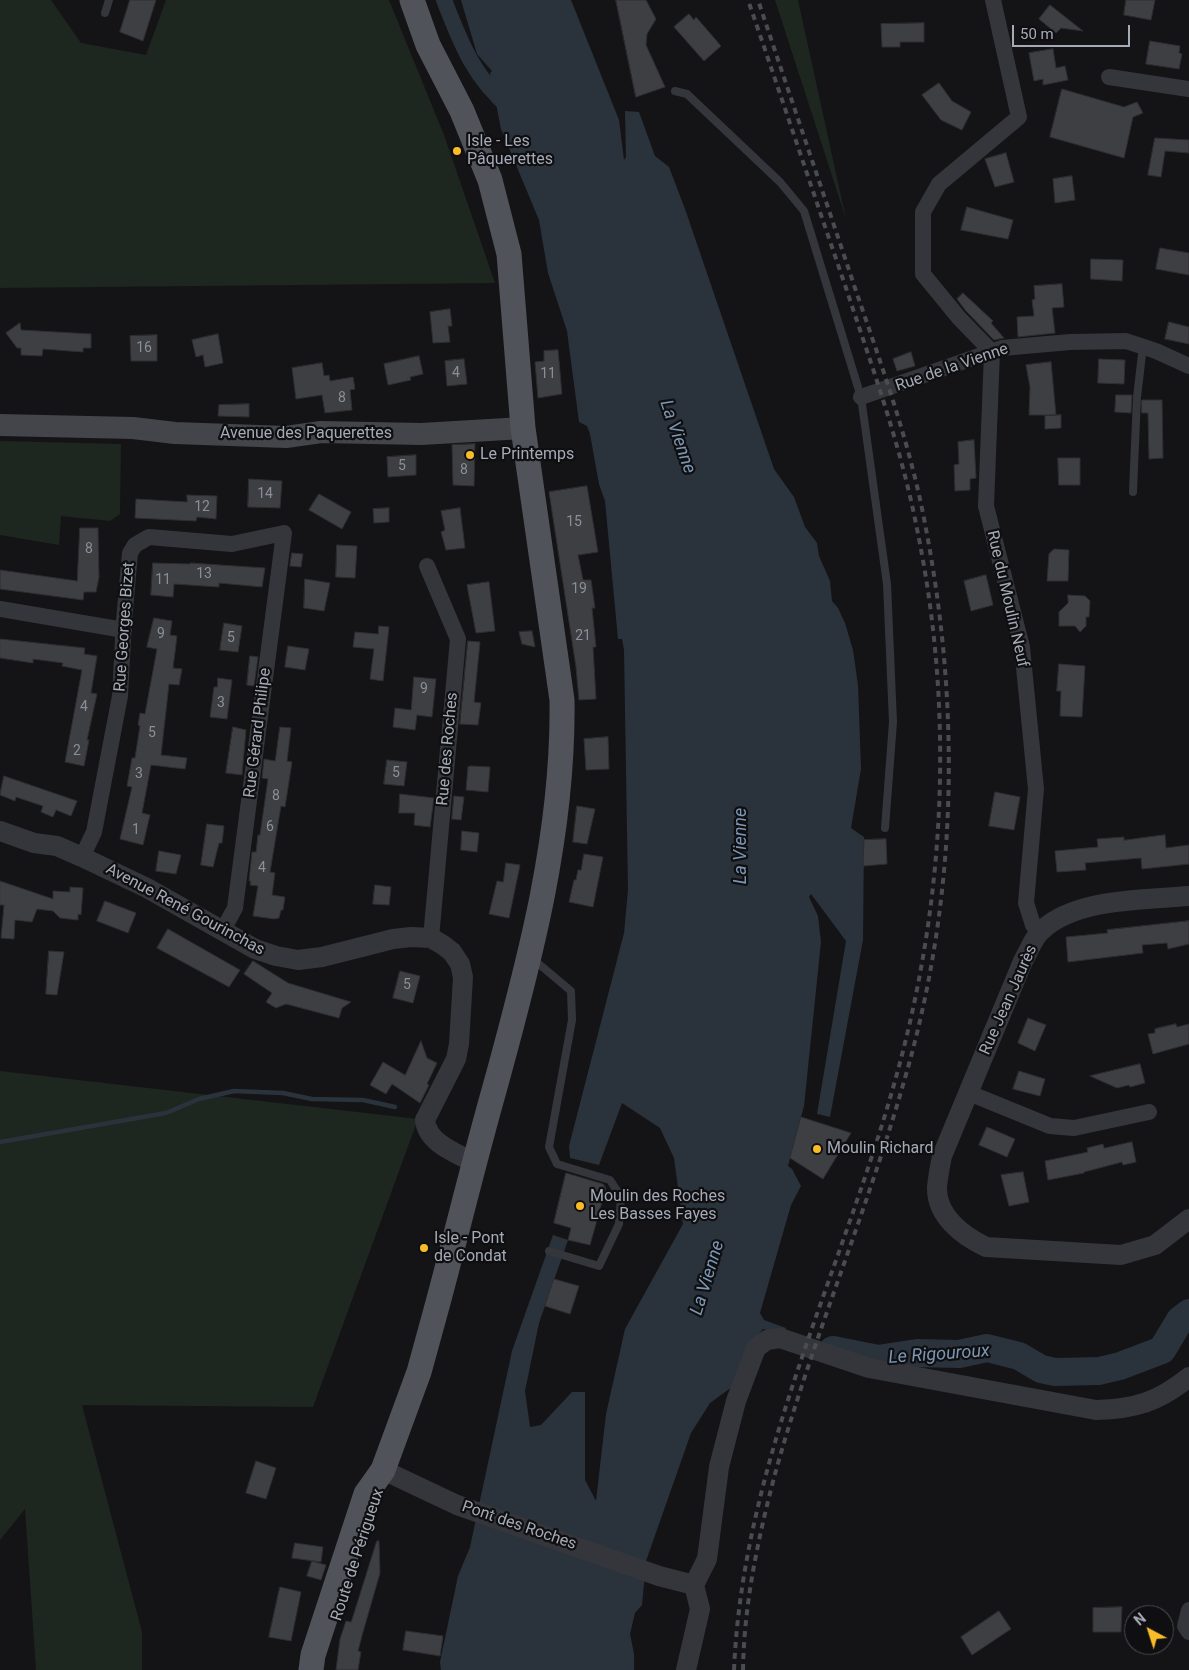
<!DOCTYPE html>
<html>
<head>
<meta charset="utf-8">
<style>
  body { margin:0 }
  #map { position:relative; width:1189px; height:1670px; overflow:hidden; background:#141416; font-family:Roboto,sans-serif }
  canvas { display:block }
  .north { position:absolute; left:1124px; top:1605px; width:50px; height:50px; box-sizing:border-box; background:#0f0f11; border:1px solid #4b4d53; border-radius:50%; rotate:320deg; font-size:14px; font-weight:700; line-height:20px; text-align:center; color:#a5aab7 }
  .north::after { content:''; display:block; margin:auto; width:18px; height:22px; background:#f9bc29; clip-path:polygon(50% 0,100% 100%,50% 72%,0 100%) }
  .scale { position:absolute; left:1012px; top:25px; width:118px; height:22px; box-sizing:border-box; border:2px solid #a5aab7; border-top:0; padding-left:6px; font-size:15px; line-height:18px; white-space:nowrap; color:#a5aab7; -webkit-text-stroke:4px #0f0f11; paint-order:stroke }
</style>
</head>
<body>
<div id="map">
<canvas width="1189" height="1670"></canvas>
<div class="north">N</div>
<div class="scale">50 m</div>
</div>
<script>
const c = document.querySelector('canvas').getContext('2d');
c.lineJoin = 'round';
function paint(path, color) { c.fillStyle = color; c.fill(path, 'evenodd'); }
function stroke(path, color, width, dash) { c.strokeStyle = color; c.lineWidth = width; c.lineCap = dash ? 'butt' : 'round'; c.setLineDash(dash || []); c.stroke(path); }
function drawText(font, color, halo, rows, align = 'center') {
  c.font = font + ' Roboto,sans-serif'; c.lineWidth = 4.5; c.setLineDash([]); c.textBaseline = 'middle'; c.strokeStyle = halo; c.fillStyle = color; for (const [text, x, y, turn = 0] of rows) {
    c.save(); c.translate(x, y); c.rotate((+turn || 0) * Math.PI / 180); c.textAlign = isNaN(turn) ? turn : align; if (halo) c.strokeText(text, 0, 0); c.fillText(text, 0, 0); c.restore();
  }
}
paint(new Path2D(`
  M 0,0 L 51,0 L 81,43 L 146,55 L 166,0 L 389,0 L 444,135 L 495,283 L 0,288 Z
  M 775,0 L 798,0 L 846,219 Z
  M 0,441 L 121,444 L 120,514 L 110,521 L 61,516 L 59,545 L 0,535 Z
  M 0,1071 L 418,1119 L 313,1407 L 82,1405 L 142,1632 L 142,1670 L 36,1670 L 25,1509 L 0,1540 Z`), '#1e2620');
paint(new Path2D(`
  M 461,0 L 571,0 L 619,120 L 624,160 L 626,157 L 625,111 L 639,112 L 655,156 L 669,167 L 685,209 L 774,469 L 794,497 L 805,527 L 817,543 L 819,556 L 830,581 L 832,601 L 838,608 L 845,623 L 853,650 L 858,685 L 861,769 L 851,828 L 864,837 L 863,940 L 830,1117 L 817,1114 L 846,941 L 811,894 L 809,897 L 818,916 L 821,942 L 804,1106 L 788,1166 L 792,1169 L 801,1186 L 791,1205 L 760,1313 L 764,1320 L 786,1328 L 784,1335 L 763,1329 L 748,1347 L 732,1387 L 710,1403 L 691,1433 L 684,1453 L 646,1561 L 642,1605 L 635,1613 L 630,1634 L 634,1654 L 634,1670 L 441,1670 L 440,1662 L 458,1576 L 470,1547 L 512,1351 L 553,1235 L 568,1240 L 539,1323 L 525,1391 L 530,1427 L 541,1425 L 572,1392 L 585,1392 L 585,1480 L 596,1501 L 606,1414 L 625,1329 L 683,1224 L 674,1158 L 660,1128 L 622,1103 L 599,1165 L 570,1158 L 569,1146 L 624,933 L 628,890 L 624,650 L 622,639 L 618,639 L 605,501 L 599,484 L 590,434 L 587,426 L 579,422 L 567,331 L 548,273 L 539,220 L 501,129 L 490,73 L 492,71 L 477,54 Z`), '#2a333b');
stroke(new Path2D(`
  M 0,1142 L 166,1113 L 199,1099 L 234,1091 L 283,1093 L 312,1099 L 363,1100 L 395,1107`), '#2a333b', 4.5);
stroke(new Path2D(`
  M 444,0 C 461,44 474,78 511,109`), '#2a333b', 16);
stroke(new Path2D(`
  M 833,1350 L 878,1359 L 917,1353 L 959,1354 L 987,1348 L 1019,1356 L 1041,1369 L 1055,1372 L 1099,1371 L 1120,1366 L 1162,1350 L 1180,1320 L 1189,1313`), '#2a333b', 28);
const building = new Path2D(`
  M 130,0 L 156,0 L 143,41 L 120,32 Z
  M 616,0 L 646,0 L 656,19 L 647,34 L 646,45 L 665,87 L 636,97 Z
  M 1126,0 L 1155,0 L 1151,20 L 1124,15 Z
  M 1050,5 L 1083,31 L 1061,28 L 1056,33 L 1039,19 Z
  M 689,14 L 694,20 L 696,17 L 721,46 L 704,61 L 674,27 Z
  M 924,23 L 924,42 L 900,42 L 900,47 L 882,47 L 881,24 Z
  M 1150,41 L 1180,46 L 1179,53 L 1182,54 L 1179,69 L 1146,64 Z
  M 1053,49 L 1056,68 L 1065,66 L 1068,80 L 1043,85 L 1043,79 L 1034,81 L 1029,53 Z
  M 939,83 L 952,101 L 971,112 L 962,130 L 941,120 L 922,95 Z
  M 1062,89 L 1124,107 L 1137,102 L 1143,113 L 1133,117 L 1124,158 L 1050,137 Z
  M 1155,138 L 1189,140 L 1189,153 L 1165,151 L 1161,177 L 1148,175 Z
  M 1006,153 L 1014,182 L 995,187 L 985,159 Z
  M 1072,176 L 1075,200 L 1055,203 L 1053,179 Z
  M 967,207 L 1013,220 L 1008,239 L 961,230 Z
  M 1160,248 L 1189,253 L 1189,275 L 1156,269 Z
  M 1091,259 L 1123,260 L 1122,281 L 1091,279 Z
  M 1062,284 L 1064,307 L 1052,308 L 1055,333 L 1018,337 L 1017,317 L 1034,316 L 1032,300 L 1035,299 L 1034,286 Z
  M 963,293 L 993,321 L 991,323 L 1004,338 L 994,340 L 966,311 L 957,299 Z
  M 450,309 L 452,326 L 448,326 L 450,342 L 433,343 L 430,312 Z
  M 1169,322 L 1189,327 L 1189,344 L 1165,339 Z
  M 20,323 L 21,330 L 91,334 L 91,348 L 83,348 L 83,352 L 43,349 L 42,356 L 21,355 L 21,348 L 17,348 L 6,333 Z
  M 218,334 L 223,363 L 205,367 L 203,355 L 196,357 L 192,340 Z
  M 157,335 L 157,361 L 131,361 L 130,336 Z
  M 558,350 L 562,394 L 538,398 L 535,362 L 544,361 L 544,351 Z
  M 911,352 L 915,366 L 897,371 L 893,359 Z
  M 419,356 L 423,374 L 410,377 L 411,380 L 388,385 L 384,364 Z
  M 464,359 L 467,384 L 447,386 L 445,361 Z
  M 1099,359 L 1125,360 L 1124,384 L 1098,383 Z
  M 1051,362 L 1056,415 L 1029,415 L 1030,387 L 1026,365 Z
  M 322,363 L 324,376 L 329,375 L 330,381 L 353,377 L 355,389 L 350,390 L 352,410 L 325,413 L 322,395 L 296,399 L 292,368 Z
  M 1116,395 L 1132,395 L 1131,413 L 1115,412 Z
  M 1142,400 L 1162,400 L 1163,458 L 1149,459 L 1148,413 L 1142,413 Z
  M 249,404 L 249,417 L 218,416 L 219,405 Z
  M 1061,415 L 1061,428 L 1045,429 L 1045,416 Z
  M 974,440 L 976,478 L 970,479 L 970,490 L 955,491 L 954,465 L 959,464 L 958,442 Z
  M 475,444 L 474,486 L 453,485 L 452,445 Z
  M 416,455 L 416,475 L 388,477 L 387,457 Z
  M 1058,458 L 1080,458 L 1080,485 L 1059,485 Z
  M 249,479 L 282,481 L 280,508 L 248,507 Z
  M 587,486 L 598,552 L 578,555 L 583,580 L 591,580 L 595,608 L 592,608 L 596,647 L 593,647 L 596,699 L 579,700 L 576,667 L 549,492 Z
  M 319,494 L 351,512 L 342,529 L 309,510 Z
  M 187,495 L 217,496 L 216,519 L 197,517 L 196,521 L 135,518 L 136,499 L 187,502 Z
  M 389,508 L 389,522 L 374,523 L 373,509 Z
  M 460,508 L 465,548 L 446,550 L 441,532 L 445,530 L 441,511 Z
  M 80,528 L 98,528 L 99,577 L 96,592 L 84,592 L 83,600 L 0,589 L 0,570 L 77,581 Z
  M 337,545 L 357,546 L 355,578 L 336,577 Z
  M 1054,549 L 1069,550 L 1068,581 L 1047,581 L 1049,554 Z
  M 292,553 L 303,554 L 301,567 L 290,566 Z
  M 153,563 L 190,564 L 190,563 L 265,568 L 262,587 L 219,583 L 219,587 L 174,584 L 173,597 L 151,595 Z
  M 986,575 L 993,605 L 971,611 L 964,581 Z
  M 305,579 L 330,583 L 324,611 L 304,608 Z
  M 489,582 L 495,631 L 476,633 L 467,585 Z
  M 1068,595 L 1085,596 L 1090,601 L 1089,617 L 1086,617 L 1086,626 L 1080,632 L 1075,626 L 1059,626 L 1059,612 L 1068,603 Z
  M 154,618 L 172,621 L 170,635 L 177,636 L 173,668 L 182,669 L 179,685 L 169,684 L 161,755 L 187,758 L 185,769 L 151,765 L 142,813 L 150,815 L 143,845 L 120,839 L 132,787 L 127,786 L 132,758 L 135,758 L 140,726 L 138,725 L 140,713 L 145,714 L 157,649 L 147,647 Z
  M 224,623 L 242,626 L 238,652 L 220,650 Z
  M 379,626 L 389,627 L 383,681 L 370,679 L 374,649 L 353,647 L 355,632 L 378,634 Z
  M 532,631 L 535,647 L 522,644 L 519,632 Z
  M 0,639 L 85,648 L 84,654 L 97,656 L 91,693 L 97,694 L 87,740 L 89,740 L 84,766 L 65,762 L 82,670 L 62,666 L 63,663 L 33,659 L 33,663 L 0,658 Z
  M 468,641 L 480,642 L 474,702 L 481,703 L 478,725 L 460,724 Z
  M 288,646 L 309,649 L 305,670 L 285,667 Z
  M 250,656 L 258,657 L 254,686 L 247,685 Z
  M 1059,664 L 1085,666 L 1082,717 L 1060,716 L 1061,691 L 1057,691 Z
  M 414,677 L 436,679 L 432,717 L 417,715 L 415,730 L 393,727 L 395,708 L 411,710 Z
  M 218,678 L 232,680 L 227,719 L 210,717 L 214,687 L 217,687 Z
  M 233,727 L 246,730 L 242,775 L 226,773 Z
  M 280,727 L 291,728 L 287,761 L 292,762 L 285,807 L 281,806 L 270,872 L 275,873 L 272,895 L 285,897 L 283,910 L 281,910 L 279,918 L 274,919 L 253,916 L 258,886 L 250,885 L 251,881 L 249,881 L 252,852 L 256,852 L 258,835 L 260,835 L 268,779 L 262,778 L 264,759 L 275,761 Z
  M 608,737 L 609,769 L 586,770 L 584,739 Z
  M 387,760 L 407,762 L 404,786 L 384,784 Z
  M 471,766 L 490,767 L 488,792 L 466,790 L 468,767 Z
  M 4,776 L 77,801 L 71,816 L 56,810 L 53,817 L 41,812 L 43,806 L 16,797 L 15,801 L 0,795 Z
  M 995,792 L 1020,797 L 1014,830 L 989,826 Z
  M 400,794 L 434,798 L 430,827 L 414,825 L 415,813 L 399,813 Z
  M 454,796 L 464,797 L 461,820 L 452,819 Z
  M 577,806 L 595,809 L 587,844 L 573,842 Z
  M 207,824 L 224,826 L 222,843 L 219,843 L 213,867 L 201,865 Z
  M 462,831 L 479,833 L 477,852 L 461,850 Z
  M 1165,835 L 1166,848 L 1189,845 L 1189,864 L 1142,869 L 1141,858 L 1085,863 L 1086,870 L 1057,872 L 1055,851 L 1098,847 L 1097,839 L 1124,837 L 1124,840 Z
  M 886,839 L 887,864 L 863,866 L 864,840 Z
  M 159,851 L 181,855 L 176,874 L 156,871 Z
  M 584,854 L 603,857 L 593,907 L 569,902 L 574,880 L 576,880 L 578,870 L 581,870 Z
  M 506,863 L 520,865 L 509,918 L 489,914 L 497,881 L 503,882 Z
  M 0,881 L 53,899 L 53,891 L 70,892 L 70,887 L 83,888 L 81,915 L 78,914 L 78,920 L 60,918 L 53,911 L 37,909 L 32,922 L 15,920 L 14,939 L 1,938 L 4,905 L 0,905 Z
  M 375,885 L 391,887 L 389,905 L 373,904 Z
  M 105,901 L 136,913 L 128,933 L 97,921 Z
  M 1189,921 L 1189,944 L 1168,949 L 1167,943 L 1142,945 L 1143,953 L 1068,962 L 1066,937 L 1108,933 L 1107,930 Z
  M 168,929 L 240,970 L 229,987 L 157,948 Z
  M 49,951 L 64,952 L 57,995 L 46,994 Z
  M 253,961 L 288,983 L 351,1002 L 342,1008 L 339,1018 L 286,1004 L 276,1008 L 266,1002 L 272,993 L 244,974 Z
  M 400,971 L 420,976 L 413,1003 L 393,998 Z
  M 1028,1018 L 1046,1025 L 1035,1051 L 1018,1043 Z
  M 1176,1024 L 1177,1027 L 1189,1024 L 1189,1044 L 1153,1054 L 1148,1034 L 1155,1033 L 1155,1029 Z
  M 421,1041 L 427,1058 L 437,1063 L 427,1084 L 429,1085 L 420,1103 L 392,1084 L 386,1094 L 370,1085 L 383,1062 L 405,1075 Z
  M 1140,1064 L 1145,1083 L 1130,1087 L 1129,1085 L 1117,1088 L 1090,1076 Z
  M 1019,1071 L 1045,1079 L 1040,1096 L 1013,1089 Z
  M 801,1117 L 851,1133 L 823,1179 L 790,1158 Z
  M 987,1127 L 1015,1139 L 1007,1157 L 979,1145 Z
  M 1132,1142 L 1136,1162 L 1123,1165 L 1122,1162 L 1084,1172 L 1084,1173 L 1048,1180 L 1045,1161 L 1088,1152 L 1087,1148 L 1103,1144 L 1104,1148 Z
  M 1023,1172 L 1029,1202 L 1009,1206 L 1001,1175 Z
  M 566,1173 L 603,1184 L 606,1188 L 590,1245 L 568,1240 L 571,1228 L 554,1223 Z
  M 554,1279 L 579,1286 L 570,1314 L 545,1306 Z
  M 256,1461 L 276,1468 L 266,1499 L 246,1493 Z
  M 377,1541 L 379,1541 L 380,1573 L 363,1632 L 358,1651 L 361,1652 L 358,1670 L 336,1670 L 340,1639 L 346,1621 L 351,1622 Z
  M 295,1543 L 323,1547 L 321,1562 L 292,1558 Z
  M 312,1561 L 326,1565 L 321,1580 L 307,1576 Z
  M 280,1587 L 301,1592 L 291,1641 L 269,1637 Z
  M 1122,1607 L 1121,1632 L 1093,1632 L 1093,1608 Z
  M 999,1611 L 1011,1629 L 972,1655 L 961,1637 Z
  M 406,1631 L 443,1636 L 440,1656 L 403,1650 Z`);
paint(building, '#3e3f43');
stroke(building, '#2e2e32', 1);
stroke(new Path2D(`
  M 105,13 L 109,0
  M 675,91 L 687,94 L 780,182 L 804,211 L 861,397 L 887,584 L 893,722 L 885,828
  M 1133,492 L 1137,397 L 1143,346
  M 533,959 L 571,991 L 572,1020 L 549,1147 L 557,1164 L 610,1180 L 621,1197 L 619,1224 L 599,1266 L 549,1251`), '#35363b', 8);
stroke(new Path2D(`
  M 993,0 L 1019,117 L 939,184 L 923,212 L 923,274 L 959,318 L 992,352 L 986,506 L 1022,647 L 1036,789 L 1026,903 L 1033,925 L 1039,932
  M 1109,77 L 1189,89
  M 861,397 L 1002,348 L 1070,342 L 1126,341 L 1156,351 L 1189,366
  M 427,566 L 458,639 L 431,938
  M 0,609 L 124,630
  M 82,857 L 94,832 L 120,696 L 124,621 L 130,553 L 135,545 L 149,537 L 232,544 L 284,533 L 235,908 L 223,930
  M 969,1093 L 1050,1126 L 1074,1128 L 1149,1112
  M 1189,1610 L 1185,1626 L 1189,1632`), '#35363b', 16);
stroke(new Path2D(`
  M 0,831 L 34,843 L 57,846 L 82,857 L 147,888 L 255,949 L 276,956 L 298,960 L 322,957 L 393,939 L 411,937 L 431,938 L 443,945 L 452,952 L 460,964 L 463,977 L 459,1044 L 456,1059 L 425,1120 C 427,1143 456,1153 475,1163
  M 1189,896 C 1144,900 1075,898 1041,931 C 1033,938 1029,951 1023,961 L 942,1156 C 940,1166 938,1177 937,1187 C 936,1216 963,1236 986,1247 L 1121,1255 L 1155,1245 L 1189,1219
  M 383,1470 L 457,1505 L 659,1576 L 694,1585 L 700,1609 L 686,1670
  M 694,1585 L 707,1559 L 719,1467 L 736,1401 L 756,1348 L 767,1340 L 780,1338 L 869,1368 L 1096,1410 C 1135,1409 1158,1402 1189,1377`), '#35363b', 20);
stroke(new Path2D(`
  M 0,425 L 133,428 L 175,433 L 286,437 L 321,432 L 421,434 L 523,428`), '#43454b', 22);
stroke(new Path2D(`
  M 311,1670 L 313,1655 L 366,1494 L 383,1470 L 419,1372 L 436,1310 C 456,1236 474,1161 495,1087 C 530,960 564,832 562,700 L 523,428 L 509,254 L 490,180 L 462,111 L 428,45 L 412,0`), '#51535b', 25);
stroke(new Path2D(`
  M 734,1670 C 743,1460 844,1269 898,1070 C 946,893 954,708 917,529 C 901,446 872,367 846,288 C 813,192 781,96 748,0
  M 743,1670 C 744,1604 758,1538 775,1474 C 812,1340 867,1212 905,1078 C 957,899 961,712 926,529 C 911,446 882,367 855,288 C 823,192 790,96 758,0`), '#4a4c52', 4, [6, 5]);
for (const [x, y, r, color] of [
  [457,151,5,"#f9bc29"],
  [470,455,5,"#f9bc29"],
  [817,1149,5,"#f9bc29"],
  [580,1206,5,"#f9bc29"],
  [424,1248,5,"#f9bc29"]
]) { const dot = new Path2D(); dot.arc(x, y, r, 0, 2 * Math.PI); c.fillStyle = color; c.fill(dot); stroke(dot, '#0f0f11', 2); }
drawText('14px', '#8b8f9a', null, [
  ["16",144,348],
  ["4",456,373],
  ["11",548,374],
  ["8",342,398],
  ["5",402,466],
  ["8",464,470],
  ["14",265,494],
  ["12",202,507],
  ["15",574,522],
  ["8",89,549],
  ["13",204,574],
  ["11",163,580],
  ["19",579,589],
  ["9",161,634],
  ["21",583,636],
  ["5",231,638],
  ["9",424,689],
  ["3",221,703],
  ["4",84,707],
  ["5",152,733],
  ["2",77,751],
  ["5",396,773],
  ["3",139,774],
  ["8",276,796],
  ["6",270,827],
  ["1",136,830],
  ["4",262,868],
  ["5",407,985]
]);
drawText('16px', '#a5aab7', '#0f0f11', [
  ["Isle - Les",467,142],
  ["Pâquerettes",467,160],
  ["Le Printemps",480,455],
  ["Moulin Richard",827,1149],
  ["Moulin des Roches",590,1197],
  ["Les Basses Fayes",590,1215],
  ["Isle - Pont",434,1239],
  ["de Condat",434,1257]
], 'left');
drawText('16px', '#a5aab7', '#0f0f11', [
  ["Rue de la Vienne",952,368,-19],
  ["Avenue des Paquerettes",306,434],
  ["Rue du Moulin Neuf",1007,599,77],
  ["Rue Georges Bizet",125,627,-86],
  ["Rue Gérard Philipe",258,733,-83],
  ["Rue des Roches",448,749,-85],
  ["Avenue René Gourinchas",185,910,28],
  ["Rue Jean Jaurès",1009,1000,-66],
  ["Pont des Roches",519,1526,19],
  ["Route de Périgueux",358,1555,-72]
]);
drawText('italic 18px', '#7b97b4', '#0f0f11', [
  ["La Vienne",677,437,71],
  ["La Vienne",741,846,-90],
  ["La Vienne",708,1278,-73],
  ["Le Rigouroux",939,1355,-4]
]);
</script>
</body>
</html>
